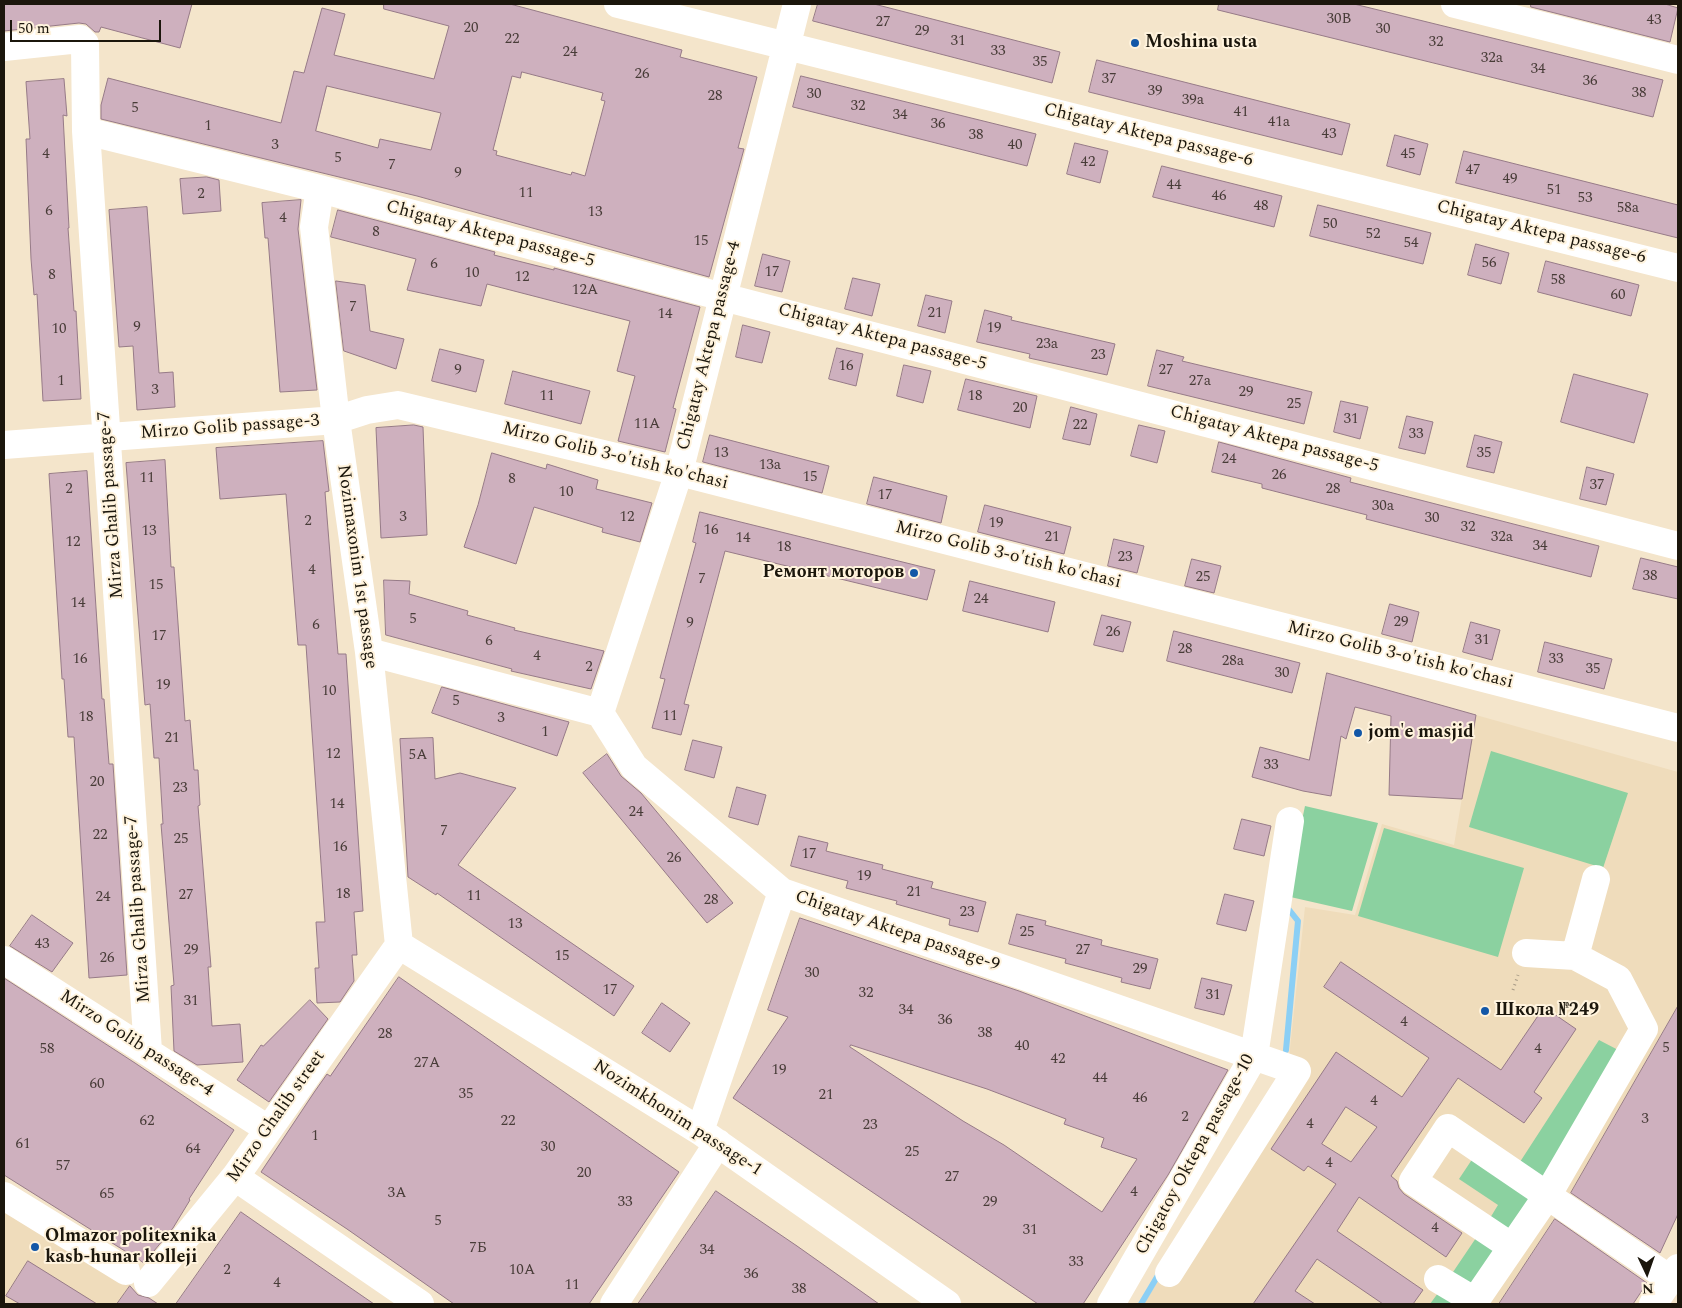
<!DOCTYPE html>
<html>
<head>
<meta charset="utf-8">
<style>
  body { margin:0 }
  #map { position:relative; width:1682px; height:1308px; overflow:hidden; background:#f4e5cb; font-family:Spectral,serif }
  canvas { display:block }
  .frame { position:absolute; inset:0; border:5px solid #1b160c; pointer-events:none }
  .north { position:absolute; left:1622px; top:1248px; width:50px; height:50px; -webkit-text-stroke:4px #fff3dd; paint-order:stroke; rotate:177deg; font-size:14px; font-weight:700; line-height:20px; text-align:center; color:#1b160c }
  .north::after { content:''; display:block; margin:auto; width:18px; height:22px; background:#1b160c; clip-path:polygon(50% 0,100% 100%,50% 72%,0 100%) }
  .scale { position:absolute; left:10px; top:20px; width:151px; height:22px; box-sizing:border-box; border:2px solid #1b160c; border-top:0; padding-left:6px; font-size:15px; line-height:18px; white-space:nowrap; color:#1b160c; -webkit-text-stroke:4px #fff3dd; paint-order:stroke }
</style>
</head>
<body>
<div id="map">
<canvas width="1682" height="1308"></canvas>
<div class="frame"></div>
<div class="north">N</div>
<div class="scale">50 m</div>
</div>
<script>
const c = document.querySelector('canvas').getContext('2d');
c.lineJoin = 'round';
function paint(path, color) { c.fillStyle = color; c.fill(path, 'evenodd'); }
function stroke(path, color, width, dash) { c.strokeStyle = color; c.lineWidth = width; c.lineCap = dash ? 'butt' : 'round'; c.setLineDash(dash || []); c.stroke(path); }
function drawText(font, color, halo, rows, align = 'center') {
  c.font = font + ' Spectral,serif'; c.lineWidth = 4; c.setLineDash([]); c.textBaseline = 'middle'; c.strokeStyle = halo; c.fillStyle = color; for (const [text, x, y, turn = 0] of rows) {
    c.save(); c.translate(x, y); c.rotate((+turn || 0) * Math.PI / 180); c.textAlign = isNaN(turn) ? turn : align; if (halo) c.strokeText(text, 0, 0); c.fillText(text, 0, 0); c.restore();
  }
}
paint(new Path2D(`
  M 1476,715 L 1678,772 L 1678,1006 L 1570,1195 L 1499,1304 L 1144,1304 L 1288,1067 L 1305,907 L 1355,915 L 1382,824 L 1454,845 Z
  M 4,1209 L 130,1285 L 118,1303 L 120,1304 L 4,1304 Z`), '#efdcbb');
paint(new Path2D(`
  M 1491,751 L 1628,793 L 1603,868 L 1469,827 Z
  M 1305,806 L 1378,823 L 1352,911 L 1286,896 Z
  M 1384,828 L 1524,868 L 1498,957 L 1358,916 Z
  M 1599,1040 L 1622,1052 L 1547,1182 L 1518,1165 Z
  M 1475,1155 L 1537,1196 L 1510,1237 L 1487,1223 L 1498,1205 L 1459,1179 Z
  M 1478,1235 L 1502,1250 L 1474,1290 L 1451,1275 Z
  M 1438,1293 L 1455,1304 L 1430,1304 Z`), '#8bd1a0');
stroke(new Path2D(`
  M 1286,906 L 1298,921 L 1286,1050
  M 1141,1304 L 1160,1272`), '#8bcff5', 6);
const building = new Path2D(`
  M 4,4 L 192,4 L 180,48 L 101,27 L 99,32 L 95,32 L 86,24 L 79,23 L 4,31 Z
  M 384,4 L 510,4 L 682,50 L 680,57 L 757,77 L 738,148 L 744,149 L 709,277 L 417,196 L 101,119 L 101,105 L 108,78 L 281,123 L 294,71 L 304,73 L 322,8 L 345,14 L 334,55 L 434,79 L 449,26 L 384,9 ZM 522,72 L 603,93 L 601,100 L 605,101 L 585,176 L 572,172 L 571,175 L 496,155 L 497,151 L 493,150 L 512,76 L 520,78 ZM 327,86 L 441,113 L 431,150 L 380,139 L 378,148 L 316,131 Z
  M 818,4 L 874,4 L 1060,52 L 1052,83 L 813,21 Z
  M 1219,4 L 1354,4 L 1663,80 L 1653,117 L 1218,10 Z
  M 1531,4 L 1665,4 L 1678,8 L 1670,42 L 1531,7 Z
  M 1097,60 L 1350,124 L 1342,155 L 1089,92 Z
  M 801,76 L 1036,134 L 1027,166 L 793,107 Z
  M 64,79 L 67,116 L 63,115 L 69,228 L 68,228 L 74,311 L 76,311 L 81,399 L 43,401 L 37,294 L 34,295 L 31,259 L 26,139 L 30,139 L 26,82 Z
  M 1395,135 L 1428,144 L 1420,175 L 1387,166 Z
  M 1075,143 L 1108,151 L 1100,183 L 1067,174 Z
  M 1464,151 L 1678,205 L 1678,238 L 1456,183 Z
  M 1162,166 L 1282,196 L 1274,227 L 1153,197 Z
  M 207,177 L 219,180 L 221,211 L 183,214 L 180,179 Z
  M 301,200 L 298,229 L 317,390 L 280,392 L 268,238 L 265,238 L 262,203 Z
  M 1318,205 L 1431,233 L 1423,264 L 1310,236 Z
  M 147,207 L 159,373 L 173,372 L 175,407 L 137,410 L 133,346 L 119,347 L 109,210 Z
  M 338,210 L 495,252 L 494,255 L 554,270 L 554,268 L 700,307 L 673,408 L 676,409 L 665,452 L 618,441 L 635,376 L 617,371 L 630,321 L 487,284 L 481,306 L 407,290 L 416,259 L 331,237 Z
  M 1476,244 L 1509,253 L 1501,284 L 1468,275 Z
  M 763,254 L 790,261 L 782,292 L 755,286 Z
  M 1546,261 L 1639,285 L 1631,316 L 1538,292 Z
  M 853,278 L 880,284 L 872,316 L 845,309 Z
  M 336,281 L 365,285 L 370,331 L 404,339 L 396,369 L 344,351 Z
  M 926,295 L 952,301 L 945,333 L 918,326 Z
  M 985,310 L 1012,317 L 1011,320 L 1115,344 L 1107,375 L 1029,358 L 1030,354 L 977,342 Z
  M 743,325 L 770,332 L 762,363 L 736,357 Z
  M 837,348 L 863,354 L 856,386 L 829,379 Z
  M 440,349 L 484,360 L 476,392 L 432,381 Z
  M 1157,350 L 1184,357 L 1182,361 L 1312,392 L 1304,424 L 1148,386 Z
  M 904,365 L 931,371 L 923,403 L 897,396 Z
  M 513,371 L 590,391 L 581,424 L 505,404 Z
  M 1574,374 L 1648,394 L 1634,443 L 1561,422 Z
  M 966,379 L 1037,396 L 1030,428 L 958,410 Z
  M 1341,401 L 1368,407 L 1360,439 L 1334,432 Z
  M 1071,407 L 1097,414 L 1090,445 L 1063,439 Z
  M 1407,416 L 1433,422 L 1425,454 L 1399,448 Z
  M 414,425 L 423,427 L 427,535 L 381,538 L 376,428 Z
  M 1139,425 L 1165,431 L 1157,463 L 1131,456 Z
  M 710,435 L 829,466 L 822,493 L 703,462 Z
  M 1475,435 L 1502,442 L 1494,473 L 1467,467 Z
  M 323,441 L 329,491 L 325,492 L 338,654 L 346,654 L 363,911 L 354,912 L 357,955 L 352,955 L 354,981 L 340,1002 L 317,1003 L 315,968 L 319,968 L 316,922 L 325,922 L 306,645 L 298,645 L 286,494 L 220,499 L 216,448 Z
  M 1219,442 L 1351,478 L 1350,482 L 1599,546 L 1591,577 L 1366,519 L 1367,515 L 1262,488 L 1262,484 L 1212,472 Z
  M 492,453 L 546,469 L 547,464 L 598,480 L 596,489 L 652,503 L 640,542 L 602,532 L 603,528 L 534,507 L 516,564 L 464,547 L 478,505 Z
  M 165,460 L 171,567 L 174,567 L 185,721 L 190,720 L 194,770 L 198,770 L 200,805 L 198,806 L 211,967 L 208,967 L 212,1026 L 240,1024 L 243,1062 L 197,1065 L 174,1051 L 171,986 L 174,985 L 161,824 L 163,824 L 159,758 L 154,758 L 150,704 L 145,705 L 126,463 Z
  M 1587,467 L 1614,474 L 1606,505 L 1580,499 Z
  M 87,471 L 102,699 L 104,699 L 109,764 L 113,764 L 127,975 L 89,978 L 74,737 L 68,737 L 64,679 L 62,679 L 49,474 Z
  M 874,477 L 947,496 L 941,523 L 867,504 Z
  M 985,505 L 1071,527 L 1064,554 L 978,532 Z
  M 700,512 L 935,570 L 927,600 L 725,551 L 684,704 L 689,705 L 681,735 L 652,728 L 665,679 L 660,678 L 696,543 L 693,542 Z
  M 1114,539 L 1144,546 L 1137,573 L 1108,566 Z
  M 1641,558 L 1678,567 L 1678,599 L 1633,589 Z
  M 1192,559 L 1221,566 L 1214,593 L 1185,586 Z
  M 384,580 L 410,581 L 409,594 L 468,611 L 467,615 L 515,628 L 514,630 L 604,651 L 591,689 L 511,671 L 512,669 L 386,635 Z
  M 970,581 L 1055,602 L 1048,632 L 963,611 Z
  M 1390,604 L 1419,612 L 1412,642 L 1382,634 Z
  M 1102,615 L 1131,622 L 1123,652 L 1094,645 Z
  M 1471,622 L 1500,630 L 1492,660 L 1463,652 Z
  M 1174,631 L 1300,663 L 1292,693 L 1167,661 Z
  M 1545,642 L 1612,659 L 1604,689 L 1538,672 Z
  M 1327,673 L 1476,715 L 1462,799 L 1389,795 L 1391,716 L 1355,707 L 1346,739 L 1341,736 L 1331,796 L 1303,791 L 1252,777 L 1260,747 L 1309,760 Z
  M 442,687 L 569,722 L 557,756 L 432,713 Z
  M 433,738 L 435,779 L 460,773 L 516,788 L 458,865 L 634,986 L 614,1016 L 437,893 L 436,895 L 408,877 L 400,739 Z
  M 693,740 L 722,747 L 714,778 L 685,770 Z
  M 607,754 L 621,776 L 641,793 L 733,903 L 707,923 L 583,773 Z
  M 737,787 L 766,795 L 758,825 L 729,817 Z
  M 1242,819 L 1271,826 L 1264,856 L 1234,849 Z
  M 799,836 L 828,843 L 826,851 L 883,865 L 882,869 L 933,882 L 931,888 L 986,902 L 978,932 L 949,925 L 950,919 L 896,904 L 897,901 L 846,888 L 848,881 L 791,866 Z
  M 1225,894 L 1254,901 L 1246,931 L 1217,924 Z
  M 1017,914 L 1046,921 L 1045,925 L 1102,940 L 1101,945 L 1158,959 L 1150,989 L 1121,982 L 1122,978 L 1065,963 L 1066,959 L 1009,944 Z
  M 32,915 L 73,943 L 52,972 L 10,946 Z
  M 800,918 L 1019,991 L 1228,1070 L 1168,1175 L 1083,1304 L 1038,1304 L 733,1098 L 788,1017 L 768,1010 ZM 851,1045 L 987,1089 L 1066,1119 L 1064,1124 L 1104,1138 L 1101,1147 L 1137,1159 L 1102,1212 L 1004,1145 L 963,1121 L 850,1047 Z
  M 1341,962 L 1501,1070 L 1544,1007 L 1576,1029 L 1534,1092 L 1542,1098 L 1524,1123 L 1458,1078 L 1391,1176 L 1397,1181 L 1399,1188 L 1404,1194 L 1462,1233 L 1446,1257 L 1359,1197 L 1337,1231 L 1423,1290 L 1413,1304 L 1383,1304 L 1317,1259 L 1295,1291 L 1315,1304 L 1253,1304 L 1336,1184 L 1308,1166 L 1304,1171 L 1271,1149 L 1336,1052 L 1402,1097 L 1429,1058 L 1324,987 ZM 1346,1107 L 1377,1127 L 1351,1162 L 1322,1144 Z
  M 399,977 L 679,1172 L 589,1304 L 454,1304 L 347,1229 L 261,1172 L 315,1091 L 327,1074 L 330,1076 Z
  M 4,978 L 135,1063 L 234,1130 L 189,1199 L 190,1200 L 173,1228 L 144,1263 L 4,1175 Z
  M 1202,978 L 1232,985 L 1224,1015 L 1195,1008 Z
  M 310,1000 L 328,1019 L 269,1102 L 237,1080 L 261,1045 L 263,1046 Z
  M 662,1003 L 690,1023 L 670,1052 L 642,1033 Z
  M 1678,1006 L 1678,1214 L 1660,1253 L 1571,1193 Z
  M 716,1191 L 797,1246 L 879,1304 L 638,1304 Z
  M 241,1212 L 326,1271 L 374,1304 L 176,1304 Z
  M 1555,1219 L 1647,1283 L 1633,1304 L 1499,1304 Z
  M 28,1261 L 97,1304 L 20,1304 L 6,1296 Z
  M 130,1286 L 138,1295 L 149,1298 L 158,1304 L 117,1304 Z`);
paint(building, '#ceb0be');
stroke(building, '#967a87', 1);
stroke(new Path2D(`
  M 1513,990 L 1518,975`), '#a69a86', 3, [1, 4]);
stroke(new Path2D(`
  M 618,4 L 1678,268
  M 1455,4 L 1678,60
  M 4,47 L 80,39 L 85,44 L 86,131 L 148,1051
  M 86,131 L 320,189 L 723,297 L 1678,546
  M 320,189 L 314,227 L 336,420 L 369,652 L 399,945
  M 4,445 L 336,420 L 367,410 L 398,405 L 679,472 L 1678,728
  M 369,652 L 600,713 L 634,767 L 782,892 L 1297,1071 L 1169,1273
  M 600,713 L 679,472 L 797,4
  M 399,945 L 700,1131 L 947,1304
  M 1526,953 L 1575,956
  M 4,960 L 268,1129
  M 700,1131 L 782,892
  M 235,1177 L 420,1304
  M 4,1196 L 126,1271
  M 1512,1247 L 1413,1181 L 1448,1128 L 1670,1279
  M 1438,1279 L 1475,1301
  M 148,1283 L 235,1177 L 399,945
  M 614,1304 L 718,1143
  M 1111,1304 L 1254,1056 L 1290,821
  M 1473,1304 L 1547,1196 L 1644,1029 L 1618,979 L 1575,956 L 1596,879
  M 1653,1304 L 1678,1268`), '#fff', 28);
for (const [x, y, r, color] of [
  [1135,43,5,"#1357a7"],
  [914,573,5,"#1357a7"],
  [1358,733,5,"#1357a7"],
  [1485,1011,5,"#1357a7"],
  [35,1247,5,"#1357a7"]
]) { const dot = new Path2D(); dot.arc(x, y, r, 0, 2 * Math.PI); c.fillStyle = color; c.fill(dot); stroke(dot, '#fff3dd', 2); }
drawText('15px', '#483c38', null, [
  ["30B",1339,20],
  ["43",1654,21],
  ["27",883,23],
  ["20",471,29],
  ["30",1383,30],
  ["29",922,32],
  ["22",512,40],
  ["31",958,42],
  ["32",1436,43],
  ["33",998,52],
  ["24",570,53],
  ["32a",1492,59],
  ["35",1040,63],
  ["34",1538,70],
  ["26",642,75],
  ["37",1109,80],
  ["36",1590,82],
  ["39",1155,92],
  ["38",1639,94],
  ["30",814,95],
  ["28",715,97],
  ["39a",1193,101],
  ["32",858,107],
  ["5",135,109],
  ["41",1241,113],
  ["34",900,116],
  ["41a",1279,123],
  ["36",938,125],
  ["1",208,127],
  ["43",1329,135],
  ["38",976,136],
  ["3",275,146],
  ["40",1015,146],
  ["4",46,155],
  ["45",1408,155],
  ["5",338,159],
  ["42",1088,163],
  ["7",392,166],
  ["47",1473,171],
  ["9",458,174],
  ["49",1510,180],
  ["44",1174,186],
  ["51",1554,191],
  ["11",526,194],
  ["2",201,195],
  ["46",1219,197],
  ["53",1585,199],
  ["48",1261,207],
  ["58a",1628,209],
  ["6",49,212],
  ["13",595,213],
  ["4",283,219],
  ["50",1330,225],
  ["8",376,233],
  ["52",1373,235],
  ["15",701,242],
  ["54",1411,244],
  ["56",1489,264],
  ["6",434,265],
  ["17",772,273],
  ["10",472,274],
  ["8",52,276],
  ["12",522,278],
  ["58",1558,281],
  ["12A",585,291],
  ["60",1618,296],
  ["7",353,308],
  ["21",935,314],
  ["14",665,315],
  ["9",137,328],
  ["19",994,329],
  ["10",59,330],
  ["23a",1047,345],
  ["23",1098,356],
  ["16",846,367],
  ["9",458,371],
  ["27",1166,371],
  ["1",61,382],
  ["27a",1200,382],
  ["3",155,391],
  ["29",1246,393],
  ["11",547,397],
  ["18",975,397],
  ["25",1294,405],
  ["20",1020,409],
  ["31",1351,420],
  ["11A",647,425],
  ["22",1080,426],
  ["33",1416,435],
  ["13",721,454],
  ["35",1484,454],
  ["24",1229,460],
  ["13a",770,466],
  ["26",1279,476],
  ["15",810,478],
  ["11",147,479],
  ["8",512,480],
  ["37",1597,486],
  ["2",69,490],
  ["28",1333,490],
  ["10",566,493],
  ["17",885,496],
  ["30a",1383,507],
  ["3",403,518],
  ["12",627,518],
  ["30",1432,519],
  ["2",308,522],
  ["19",996,524],
  ["32",1468,528],
  ["16",711,531],
  ["13",149,532],
  ["21",1052,538],
  ["32a",1502,538],
  ["14",743,539],
  ["12",73,543],
  ["34",1540,547],
  ["18",784,548],
  ["23",1125,558],
  ["4",312,571],
  ["38",1650,577],
  ["25",1203,578],
  ["7",702,580],
  ["15",156,586],
  ["24",981,600],
  ["14",78,604],
  ["5",413,620],
  ["29",1401,623],
  ["9",690,624],
  ["6",316,626],
  ["26",1113,633],
  ["17",159,637],
  ["31",1482,641],
  ["6",489,642],
  ["28",1185,650],
  ["4",537,657],
  ["16",80,660],
  ["33",1556,660],
  ["28a",1233,662],
  ["2",589,668],
  ["35",1593,670],
  ["30",1282,674],
  ["19",163,686],
  ["10",329,692],
  ["5",456,702],
  ["11",670,717],
  ["18",86,718],
  ["3",501,719],
  ["1",545,733],
  ["21",172,739],
  ["12",333,755],
  ["5A",418,756],
  ["33",1271,766],
  ["20",97,783],
  ["23",180,789],
  ["14",337,805],
  ["24",636,813],
  ["7",444,832],
  ["22",100,836],
  ["25",181,840],
  ["16",340,848],
  ["17",809,855],
  ["26",674,859],
  ["19",864,877],
  ["21",914,893],
  ["18",343,895],
  ["27",186,896],
  ["11",474,897],
  ["24",103,898],
  ["28",711,901],
  ["23",967,913],
  ["13",515,925],
  ["25",1027,933],
  ["43",42,945],
  ["29",191,951],
  ["27",1083,951],
  ["15",562,957],
  ["26",107,959],
  ["29",1140,970],
  ["30",812,974],
  ["17",610,991],
  ["32",866,994],
  ["31",1213,996],
  ["31",191,1002],
  ["34",906,1011],
  ["36",945,1021],
  ["4",1404,1023],
  ["38",985,1034],
  ["28",385,1035],
  ["40",1022,1047],
  ["5",1666,1049],
  ["58",47,1050],
  ["4",1538,1050],
  ["42",1058,1060],
  ["27A",427,1064],
  ["19",779,1071],
  ["44",1100,1079],
  ["60",97,1085],
  ["35",466,1095],
  ["21",826,1096],
  ["46",1140,1099],
  ["4",1374,1102],
  ["2",1185,1118],
  ["3",1645,1120],
  ["62",147,1122],
  ["22",508,1122],
  ["4",1310,1125],
  ["23",870,1126],
  ["1",315,1137],
  ["61",23,1145],
  ["30",548,1148],
  ["64",193,1150],
  ["25",912,1153],
  ["4",1329,1164],
  ["57",63,1167],
  ["20",584,1174],
  ["27",952,1178],
  ["4",1134,1193],
  ["3A",397,1194],
  ["65",107,1195],
  ["33",625,1203],
  ["29",990,1203],
  ["5",438,1222],
  ["4",1435,1229],
  ["31",1030,1231],
  ["7Б",478,1249],
  ["34",707,1251],
  ["33",1076,1263],
  ["2",227,1271],
  ["10A",522,1271],
  ["36",751,1275],
  ["4",277,1284],
  ["11",572,1286],
  ["38",799,1290]
]);
drawText('bold 18px', '#1b160c', '#fff3dd', [
  ["Moshina usta",1145,43],
  ["Ремонт моторов",904,573,"right"],
  ["jom'e masjid",1368,733],
  ["Школа №249",1495,1011],
  ["Оlmazor politexnika",45,1237],
  ["kasb-hunar kolleji",45,1258]
], 'left');
drawText('18px', '#1b160c', '#fff3dd', [
  ["Chigatay Aktepa passage-6",1148,136,14],
  ["Chigatay Aktepa passage-6",1541,233,14],
  ["Chigatay Aktepa passage-5",490,235,15],
  ["Chigatay Aktepa passage-5",882,338,15],
  ["Chigatay Aktepa passage-4",710,346,-76],
  ["Mirzo Golib passage-3",230,428,-4],
  ["Chigatay Aktepa passage-5",1274,440,15],
  ["Mirzo Golib 3-o'tish ko'chasi",615,457,14],
  ["Mirza Ghalib passage-7",112,505,-94],
  ["Mirzo Golib 3-o'tish ko'chasi",1008,556,14],
  ["Nozimaxonim 1st passage",356,567,82],
  ["Mirzo Golib 3-o'tish ko'chasi",1400,656,14],
  ["Mirza Ghalib passage-7",139,909,-94],
  ["Chigatay Aktepa passage-9",897,932,19],
  ["Mirzo Golib passage-4",136,1044,33],
  ["Mirzo Ghalib street",277,1117,-55],
  ["Nozimkhonim passage-1",677,1119,33],
  ["Chigatoy Oktepa passage-10",1196,1155,-61]
]);
</script>
</body>
</html>
